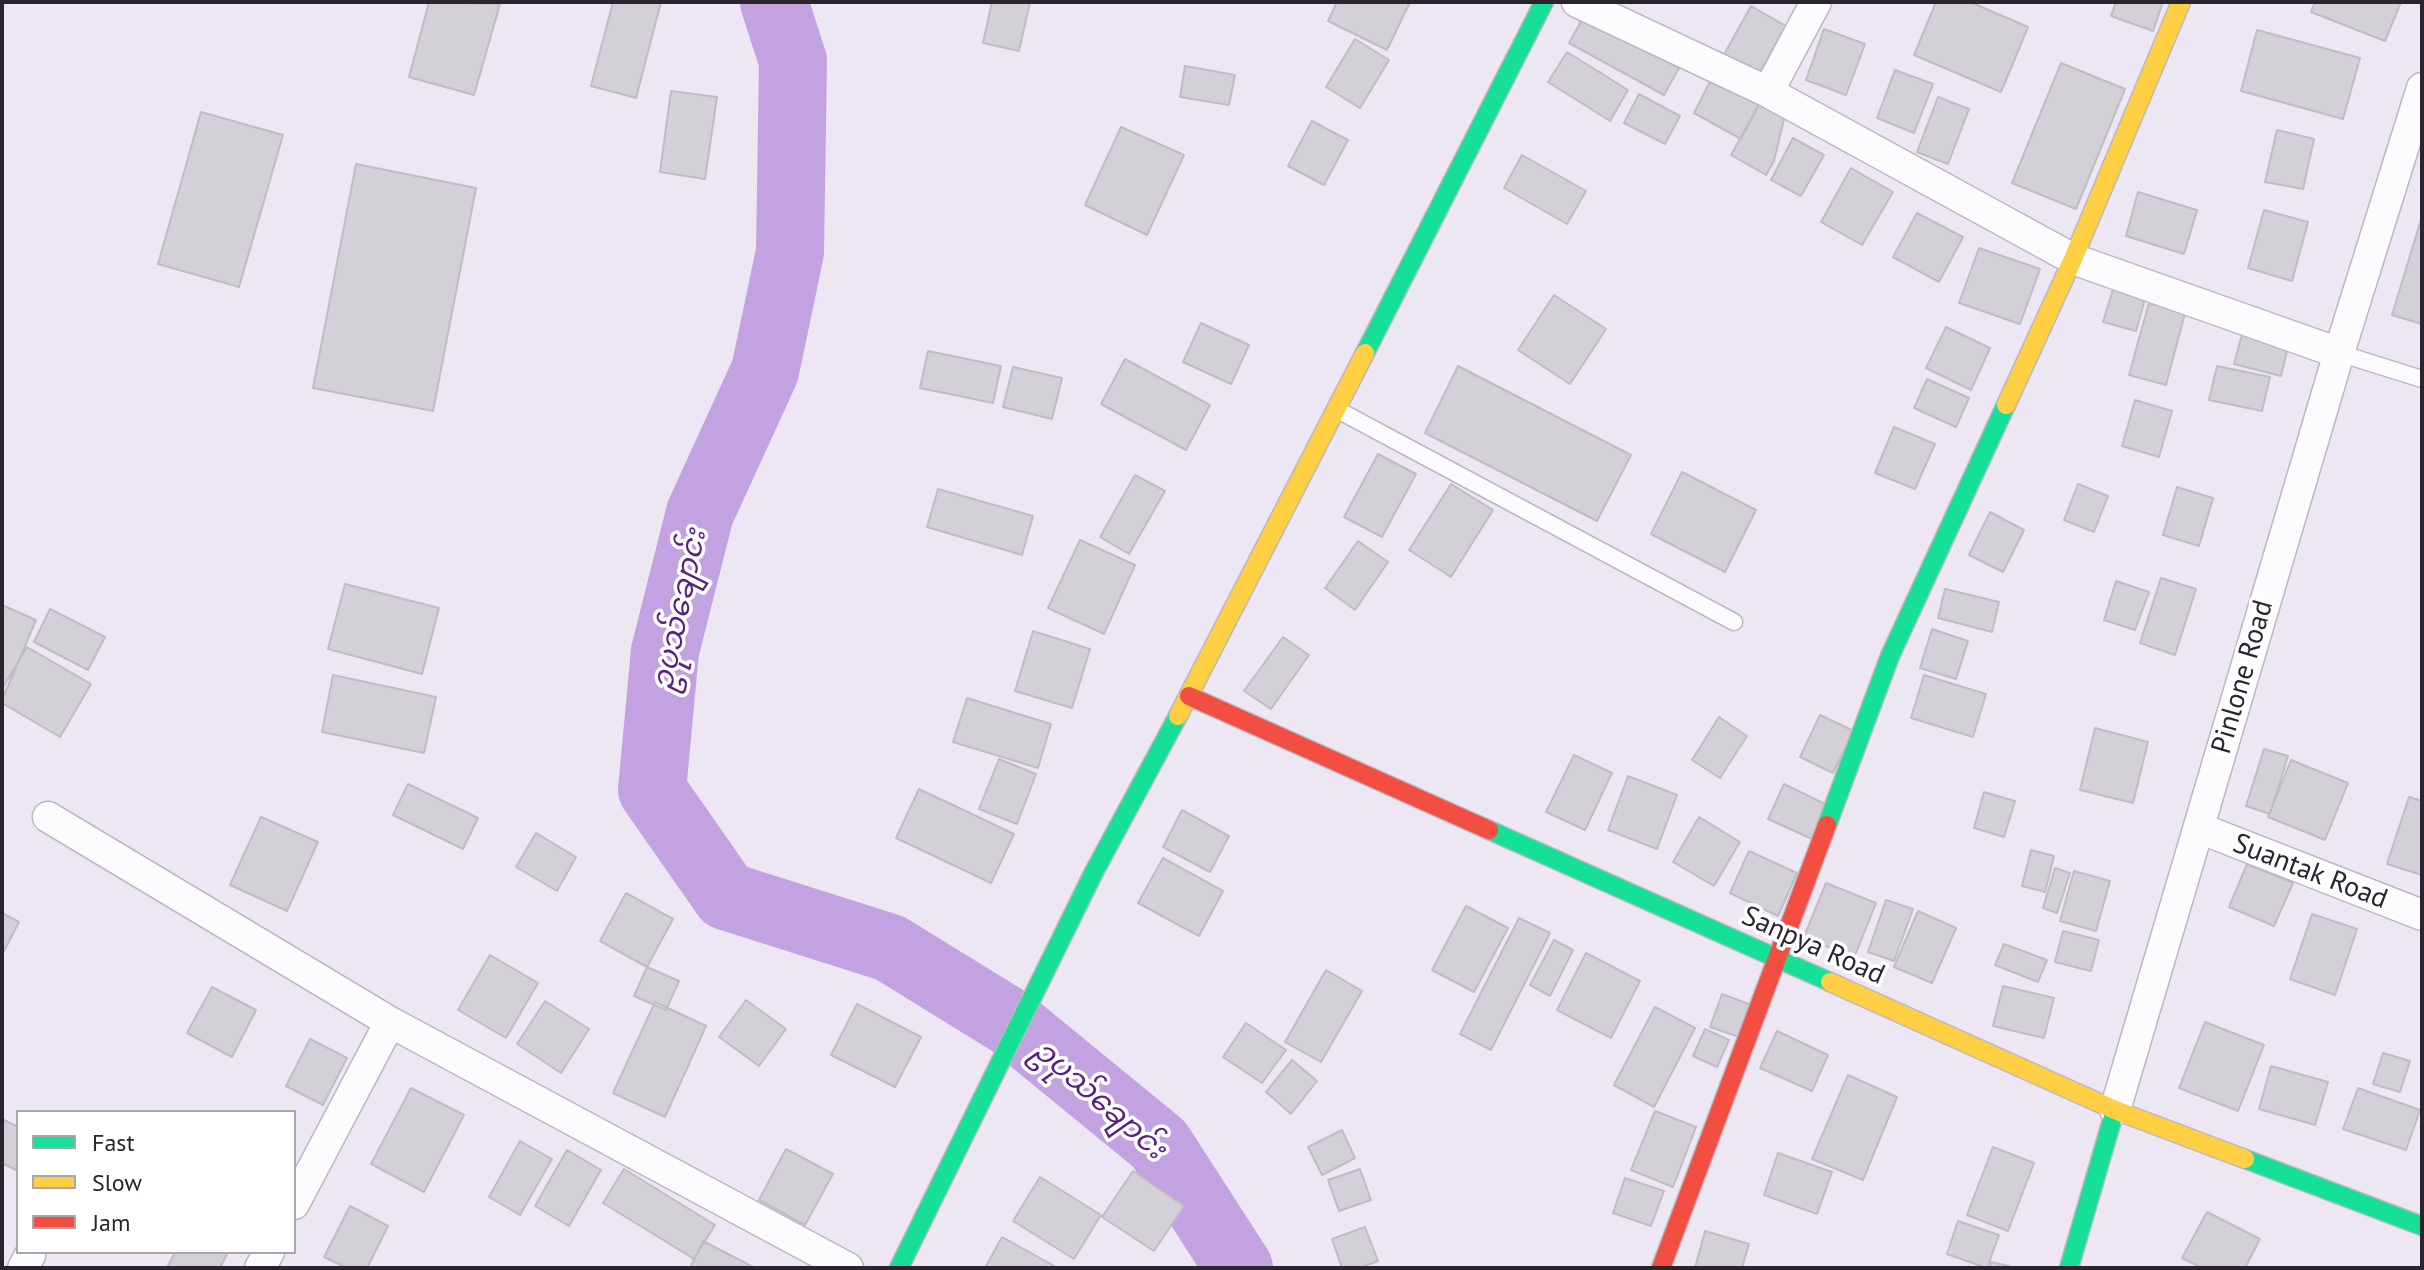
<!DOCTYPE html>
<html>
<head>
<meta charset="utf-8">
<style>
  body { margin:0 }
  #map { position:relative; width:2424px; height:1270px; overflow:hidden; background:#ede7f3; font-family:"PT Sans",sans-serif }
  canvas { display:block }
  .frame { position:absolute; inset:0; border:4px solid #29242d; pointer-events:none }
  .legend { position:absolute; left:16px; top:1110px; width:280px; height:144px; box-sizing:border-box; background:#fff; border:2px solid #a9a7ab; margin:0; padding:10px 14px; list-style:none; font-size:24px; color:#29242d }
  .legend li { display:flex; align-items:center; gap:16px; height:40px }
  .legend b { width:40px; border:2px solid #a9a7ab }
</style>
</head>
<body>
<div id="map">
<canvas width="2424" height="1270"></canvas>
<div class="frame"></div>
<ul class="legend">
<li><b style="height:10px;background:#16e098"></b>Fast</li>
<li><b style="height:10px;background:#ffcf43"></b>Slow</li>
<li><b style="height:10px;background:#f24e42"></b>Jam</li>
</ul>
</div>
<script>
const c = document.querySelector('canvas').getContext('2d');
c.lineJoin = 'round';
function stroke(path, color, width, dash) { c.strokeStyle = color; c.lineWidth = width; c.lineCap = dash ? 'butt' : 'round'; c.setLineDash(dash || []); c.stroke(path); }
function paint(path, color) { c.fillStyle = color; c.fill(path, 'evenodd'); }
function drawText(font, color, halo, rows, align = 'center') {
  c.font = font + ' "PT Sans","Noto Sans Myanmar",sans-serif'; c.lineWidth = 7; c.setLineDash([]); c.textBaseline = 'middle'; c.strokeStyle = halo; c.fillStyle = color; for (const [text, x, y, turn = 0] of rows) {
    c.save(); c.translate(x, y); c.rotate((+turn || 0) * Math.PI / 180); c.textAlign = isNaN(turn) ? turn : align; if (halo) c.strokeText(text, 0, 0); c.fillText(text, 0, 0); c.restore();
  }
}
stroke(new Path2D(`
  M 774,2 L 793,61 L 790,252 L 765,371 L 700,513 L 665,651 L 652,790 L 726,896 L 890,948 L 1010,1022 L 1159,1144 L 1239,1268`), '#c2a2e0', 68);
const building = new Path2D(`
  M 429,2 L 500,4 L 474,95 L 409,77 Z
  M 613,2 L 661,2 L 636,98 L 591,86 Z
  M 992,2 L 1030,2 L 1019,51 L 983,43 Z
  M 1337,2 L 1410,2 L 1387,50 L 1328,21 Z
  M 1936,2 L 1970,2 L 2028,27 L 2001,92 L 1914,55 Z
  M 2116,2 L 2163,2 L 2153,31 L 2111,16 Z
  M 2315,2 L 2401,2 L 2385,41 L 2311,12 Z
  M 1751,6 L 1786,26 L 1757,77 L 1722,58 Z
  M 1584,16 L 1679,68 L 1664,95 L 1569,43 Z
  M 1824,29 L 1865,44 L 1846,95 L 1806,80 Z
  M 2257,30 L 2360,58 L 2343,119 L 2241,91 Z
  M 1355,39 L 1389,60 L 1360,108 L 1326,87 Z
  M 1567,52 L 1628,90 L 1610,121 L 1548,82 Z
  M 2061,63 L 2125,89 L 2076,209 L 2012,183 Z
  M 1185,66 L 1235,75 L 1229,105 L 1180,97 Z
  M 1895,70 L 1933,84 L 1914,133 L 1877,118 Z
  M 1713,76 L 1761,101 L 1741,139 L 1694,113 Z
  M 671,91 L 717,97 L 705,179 L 660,172 Z
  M 1639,94 L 1680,116 L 1665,144 L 1624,123 Z
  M 1938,97 L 1969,109 L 1948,164 L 1917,152 Z
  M 1761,101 L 1785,115 L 1774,161 L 1766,175 L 1731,155 Z
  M 201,112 L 283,135 L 239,287 L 158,264 Z
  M 1312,121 L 1348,140 L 1324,185 L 1288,166 Z
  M 1121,127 L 1184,155 L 1147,235 L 1085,205 Z
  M 2277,130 L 2314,139 L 2303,189 L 2265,182 Z
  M 1793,138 L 1824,155 L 1801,196 L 1771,180 Z
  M 1522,155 L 1586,191 L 1567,224 L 1504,188 Z
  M 356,164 L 476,188 L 433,411 L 313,388 Z
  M 1851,168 L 1893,192 L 1862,245 L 1821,222 Z
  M 2138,192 L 2197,210 L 2184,254 L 2126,236 Z
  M 2264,210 L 2308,222 L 2292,281 L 2248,268 Z
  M 1917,213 L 1963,237 L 1939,282 L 1893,257 Z
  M 2422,216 L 2422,324 L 2392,315 Z
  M 1979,248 L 2040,269 L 2020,324 L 1959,303 Z
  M 2115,283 L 2147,292 L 2136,331 L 2103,322 Z
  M 1554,295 L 1606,329 L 1570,384 L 1518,350 Z
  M 2149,303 L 2185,313 L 2166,385 L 2129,375 Z
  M 1201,323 L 1249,345 L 1231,384 L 1183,362 Z
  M 1946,327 L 1990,348 L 1971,390 L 1926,368 Z
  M 2243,331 L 2289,343 L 2281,376 L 2234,364 Z
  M 928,351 L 1001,366 L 993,403 L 920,388 Z
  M 1125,359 L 1210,405 L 1186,450 L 1101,404 Z
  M 1458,366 L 1631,455 L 1597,521 L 1425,433 Z
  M 2217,366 L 2270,377 L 2262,411 L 2209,400 Z
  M 1013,367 L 1062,378 L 1052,419 L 1003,407 Z
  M 1927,379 L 1969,398 L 1956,427 L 1914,408 Z
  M 2135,400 L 2172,411 L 2159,457 L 2122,446 Z
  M 1894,427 L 1935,444 L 1915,489 L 1875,473 Z
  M 1378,454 L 1416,474 L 1382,537 L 1344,517 Z
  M 1682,472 L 1756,510 L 1725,572 L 1651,534 Z
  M 1135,475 L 1165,491 L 1129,554 L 1100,537 Z
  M 1451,484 L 1493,510 L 1451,577 L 1409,550 Z
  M 2078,484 L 2108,496 L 2094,532 L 2064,520 Z
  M 2177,487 L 2213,498 L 2199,546 L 2163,535 Z
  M 938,489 L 1033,516 L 1022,555 L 927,527 Z
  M 1990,512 L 2024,530 L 2003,572 L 1969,555 Z
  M 1080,540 L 1135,565 L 1104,634 L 1048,608 Z
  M 1358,541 L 1388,562 L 1355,610 L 1325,588 Z
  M 2161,578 L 2196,589 L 2175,655 L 2140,643 Z
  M 2116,581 L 2149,592 L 2135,630 L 2104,620 Z
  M 345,584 L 439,608 L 422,674 L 328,649 Z
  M 1945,589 L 1999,602 L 1992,632 L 1938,618 Z
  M 2,605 L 36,620 L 2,700 Z
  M 50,609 L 105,637 L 88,670 L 34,642 Z
  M 1932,629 L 1968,641 L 1956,679 L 1920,668 Z
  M 1033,631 L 1090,649 L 1072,708 L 1015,691 Z
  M 1283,637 L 1309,655 L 1271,709 L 1244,691 Z
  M 27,647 L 91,684 L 60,737 L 2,703 L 2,689 Z
  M 333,675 L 436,697 L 424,753 L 322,732 Z
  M 1924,675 L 1986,694 L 1973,737 L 1911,718 Z
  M 967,698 L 1051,724 L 1038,768 L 953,742 Z
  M 1820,715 L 1854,731 L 1833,773 L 1800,757 Z
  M 1719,717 L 1747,736 L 1720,778 L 1692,760 Z
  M 2095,728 L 2148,742 L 2133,803 L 2080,790 Z
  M 2264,749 L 2288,756 L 2270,814 L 2246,806 Z
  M 1574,755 L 1612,773 L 1585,830 L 1546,812 Z
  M 999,759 L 1036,774 L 1017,824 L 979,809 Z
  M 2291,760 L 2348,783 L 2325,840 L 2268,817 Z
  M 1628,776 L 1677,795 L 1657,849 L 1608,830 Z
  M 408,784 L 478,818 L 463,849 L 393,815 Z
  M 1784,784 L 1827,805 L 1812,839 L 1768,819 Z
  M 919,789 L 1014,834 L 991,883 L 896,838 Z
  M 1984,792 L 2015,801 L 2004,837 L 1974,828 Z
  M 2409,797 L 2422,801 L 2422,875 L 2387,864 Z
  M 1182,810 L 1229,836 L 1210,872 L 1163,847 Z
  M 261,817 L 318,842 L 287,911 L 230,885 Z
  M 1699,817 L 1740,842 L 1714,886 L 1673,862 Z
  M 536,833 L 576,857 L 557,891 L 516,867 Z
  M 2031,850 L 2054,856 L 2045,892 L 2022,886 Z
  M 1749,851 L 1797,873 L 1778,916 L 1730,893 Z
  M 1163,858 L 1223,891 L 1199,936 L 1138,903 Z
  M 2247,864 L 2293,883 L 2274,926 L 2229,907 Z
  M 2055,868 L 2070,873 L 2057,913 L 2043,908 Z
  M 2074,871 L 2110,881 L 2096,931 L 2060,921 Z
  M 1826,883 L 1876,903 L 1854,958 L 1804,937 Z
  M 626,893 L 673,919 L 647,967 L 600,941 Z
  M 1886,900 L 1913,909 L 1894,961 L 1868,952 Z
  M 1466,906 L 1508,928 L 1474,992 L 1432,970 Z
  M 1918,911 L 1956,928 L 1932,983 L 1894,967 Z
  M 2,913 L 19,922 L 2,955 Z
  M 2312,914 L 2357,929 L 2335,995 L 2290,979 Z
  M 1519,918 L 1550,933 L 1491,1050 L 1460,1034 Z
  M 2063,931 L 2099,940 L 2091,971 L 2055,962 Z
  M 1554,940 L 1573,950 L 1550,996 L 1530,985 Z
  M 2004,944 L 2047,960 L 2038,982 L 1995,965 Z
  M 1586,953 L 1640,981 L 1611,1038 L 1557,1010 Z
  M 490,955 L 538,983 L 506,1038 L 458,1010 Z
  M 647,967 L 679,981 L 666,1010 L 634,996 Z
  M 1326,970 L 1362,991 L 1321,1062 L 1285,1042 Z
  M 2003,986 L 2054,998 L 2044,1038 L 1993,1026 Z
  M 212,987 L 256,1010 L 232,1057 L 187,1033 Z
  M 1722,994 L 1754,1006 L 1742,1038 L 1710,1027 Z
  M 746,1000 L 786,1029 L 759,1066 L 719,1037 Z
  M 545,1001 L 589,1029 L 561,1073 L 517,1044 Z
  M 655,1002 L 706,1026 L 665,1117 L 613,1093 Z
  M 857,1004 L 921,1037 L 895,1087 L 831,1055 Z
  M 1655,1007 L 1695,1028 L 1654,1107 L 1614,1085 Z
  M 2205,1022 L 2264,1045 L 2238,1111 L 2179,1088 Z
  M 1246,1023 L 1286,1050 L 1262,1083 L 1223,1057 Z
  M 1705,1029 L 1729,1040 L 1717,1067 L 1693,1056 Z
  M 1777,1031 L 1828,1055 L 1812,1091 L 1760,1068 Z
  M 310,1039 L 347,1058 L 323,1105 L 286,1086 Z
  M 2383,1053 L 2410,1061 L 2400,1092 L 2373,1084 Z
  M 1292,1060 L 1317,1081 L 1291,1114 L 1266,1092 Z
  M 2271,1066 L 2328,1082 L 2315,1125 L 2259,1109 Z
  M 1848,1075 L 1897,1097 L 1863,1180 L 1812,1159 Z
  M 411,1088 L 464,1115 L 424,1192 L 371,1164 Z
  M 2358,1088 L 2420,1110 L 2406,1150 L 2343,1129 Z
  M 1655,1111 L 1696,1127 L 1673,1187 L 1631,1170 Z
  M 2,1119 L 18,1127 L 18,1171 L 2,1163 Z
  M 1342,1130 L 1355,1158 L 1322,1175 L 1308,1147 Z
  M 520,1141 L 552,1159 L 520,1215 L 489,1197 Z
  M 1993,1147 L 2034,1163 L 2008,1231 L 1967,1215 Z
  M 786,1149 L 833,1174 L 805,1225 L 759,1200 Z
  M 567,1150 L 601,1170 L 569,1226 L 535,1206 Z
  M 1778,1153 L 1832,1172 L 1817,1214 L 1764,1195 Z
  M 624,1169 L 715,1225 L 694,1259 L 603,1203 Z
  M 1360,1169 L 1371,1200 L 1339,1211 L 1328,1180 Z
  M 1133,1171 L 1184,1206 L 1154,1251 L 1102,1217 Z
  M 1040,1177 L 1101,1215 L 1074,1259 L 1013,1221 Z
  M 1625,1178 L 1664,1191 L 1651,1226 L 1613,1213 Z
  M 350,1206 L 388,1226 L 367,1268 L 347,1268 L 324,1257 Z
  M 2207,1212 L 2260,1239 L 2245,1268 L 2202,1268 L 2182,1258 Z
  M 1958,1221 L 1999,1235 L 1987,1268 L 1947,1254 Z
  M 1365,1227 L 1378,1261 L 1359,1268 L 1342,1268 L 1332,1239 Z
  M 1705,1231 L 1749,1244 L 1742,1268 L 1695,1268 Z
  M 1002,1237 L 1058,1268 L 985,1268 Z
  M 703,1241 L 755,1268 L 690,1268 Z
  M 175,1252 L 228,1252 L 220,1268 L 167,1268 Z
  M 1991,1262 L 2009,1266 L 2009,1268 L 1990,1268 Z`);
paint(building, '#d4d0d8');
stroke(building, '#c0bcc6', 2);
const lane = new Path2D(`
  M 2339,353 L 2422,379
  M 1336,409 L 1734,622`);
const street = new Path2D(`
  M 1577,2 L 1768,92 L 2073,259 L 2339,353
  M 1768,92 L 1816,2
  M 48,817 L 390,1022 L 848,1268
  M 2199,828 L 2422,915
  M 2115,1110 L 2339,353 L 2422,88
  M 294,1204 L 390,1022
  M 23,1268 L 30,1255
  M 260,1268 L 269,1252`);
const fast = new Path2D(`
  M 1365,353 L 1544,2
  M 1827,825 L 1890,656 L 2006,405
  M 1489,830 L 1830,982
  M 2245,1159 L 2422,1226
  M 899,1268 L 1094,872 L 1178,716
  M 2069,1268 L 2115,1110`);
const slow = new Path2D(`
  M 2006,405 L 2073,259 L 2181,2
  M 1178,716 L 1365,353
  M 1830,982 L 2115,1110 L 2245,1159`);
const jam = new Path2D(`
  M 1189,696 L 1489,830
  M 1661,1268 L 1827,825`);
stroke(lane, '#bcb7c2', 19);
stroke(street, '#bcb7c2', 33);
stroke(fast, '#bcb7c2', 21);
stroke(slow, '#bcb7c2', 21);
stroke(jam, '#bcb7c2', 21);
stroke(lane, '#fcfbfd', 16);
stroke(street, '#fcfbfd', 30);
stroke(fast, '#16e098', 18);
stroke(slow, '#ffcf43', 18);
stroke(jam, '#f24e42', 18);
drawText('28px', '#29242d', '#fff', [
  ["Pinlone Road",2243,677,-74],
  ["Suantak Road",2310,872,21],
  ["Sanpya Road",1813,946,24]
]);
drawText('italic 30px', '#591f81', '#fff', [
  ["ဥပုသ်ချောင်း",680,610,-78],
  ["ဥပုသ်ချောင်း",1099,1100,41]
]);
</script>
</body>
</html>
